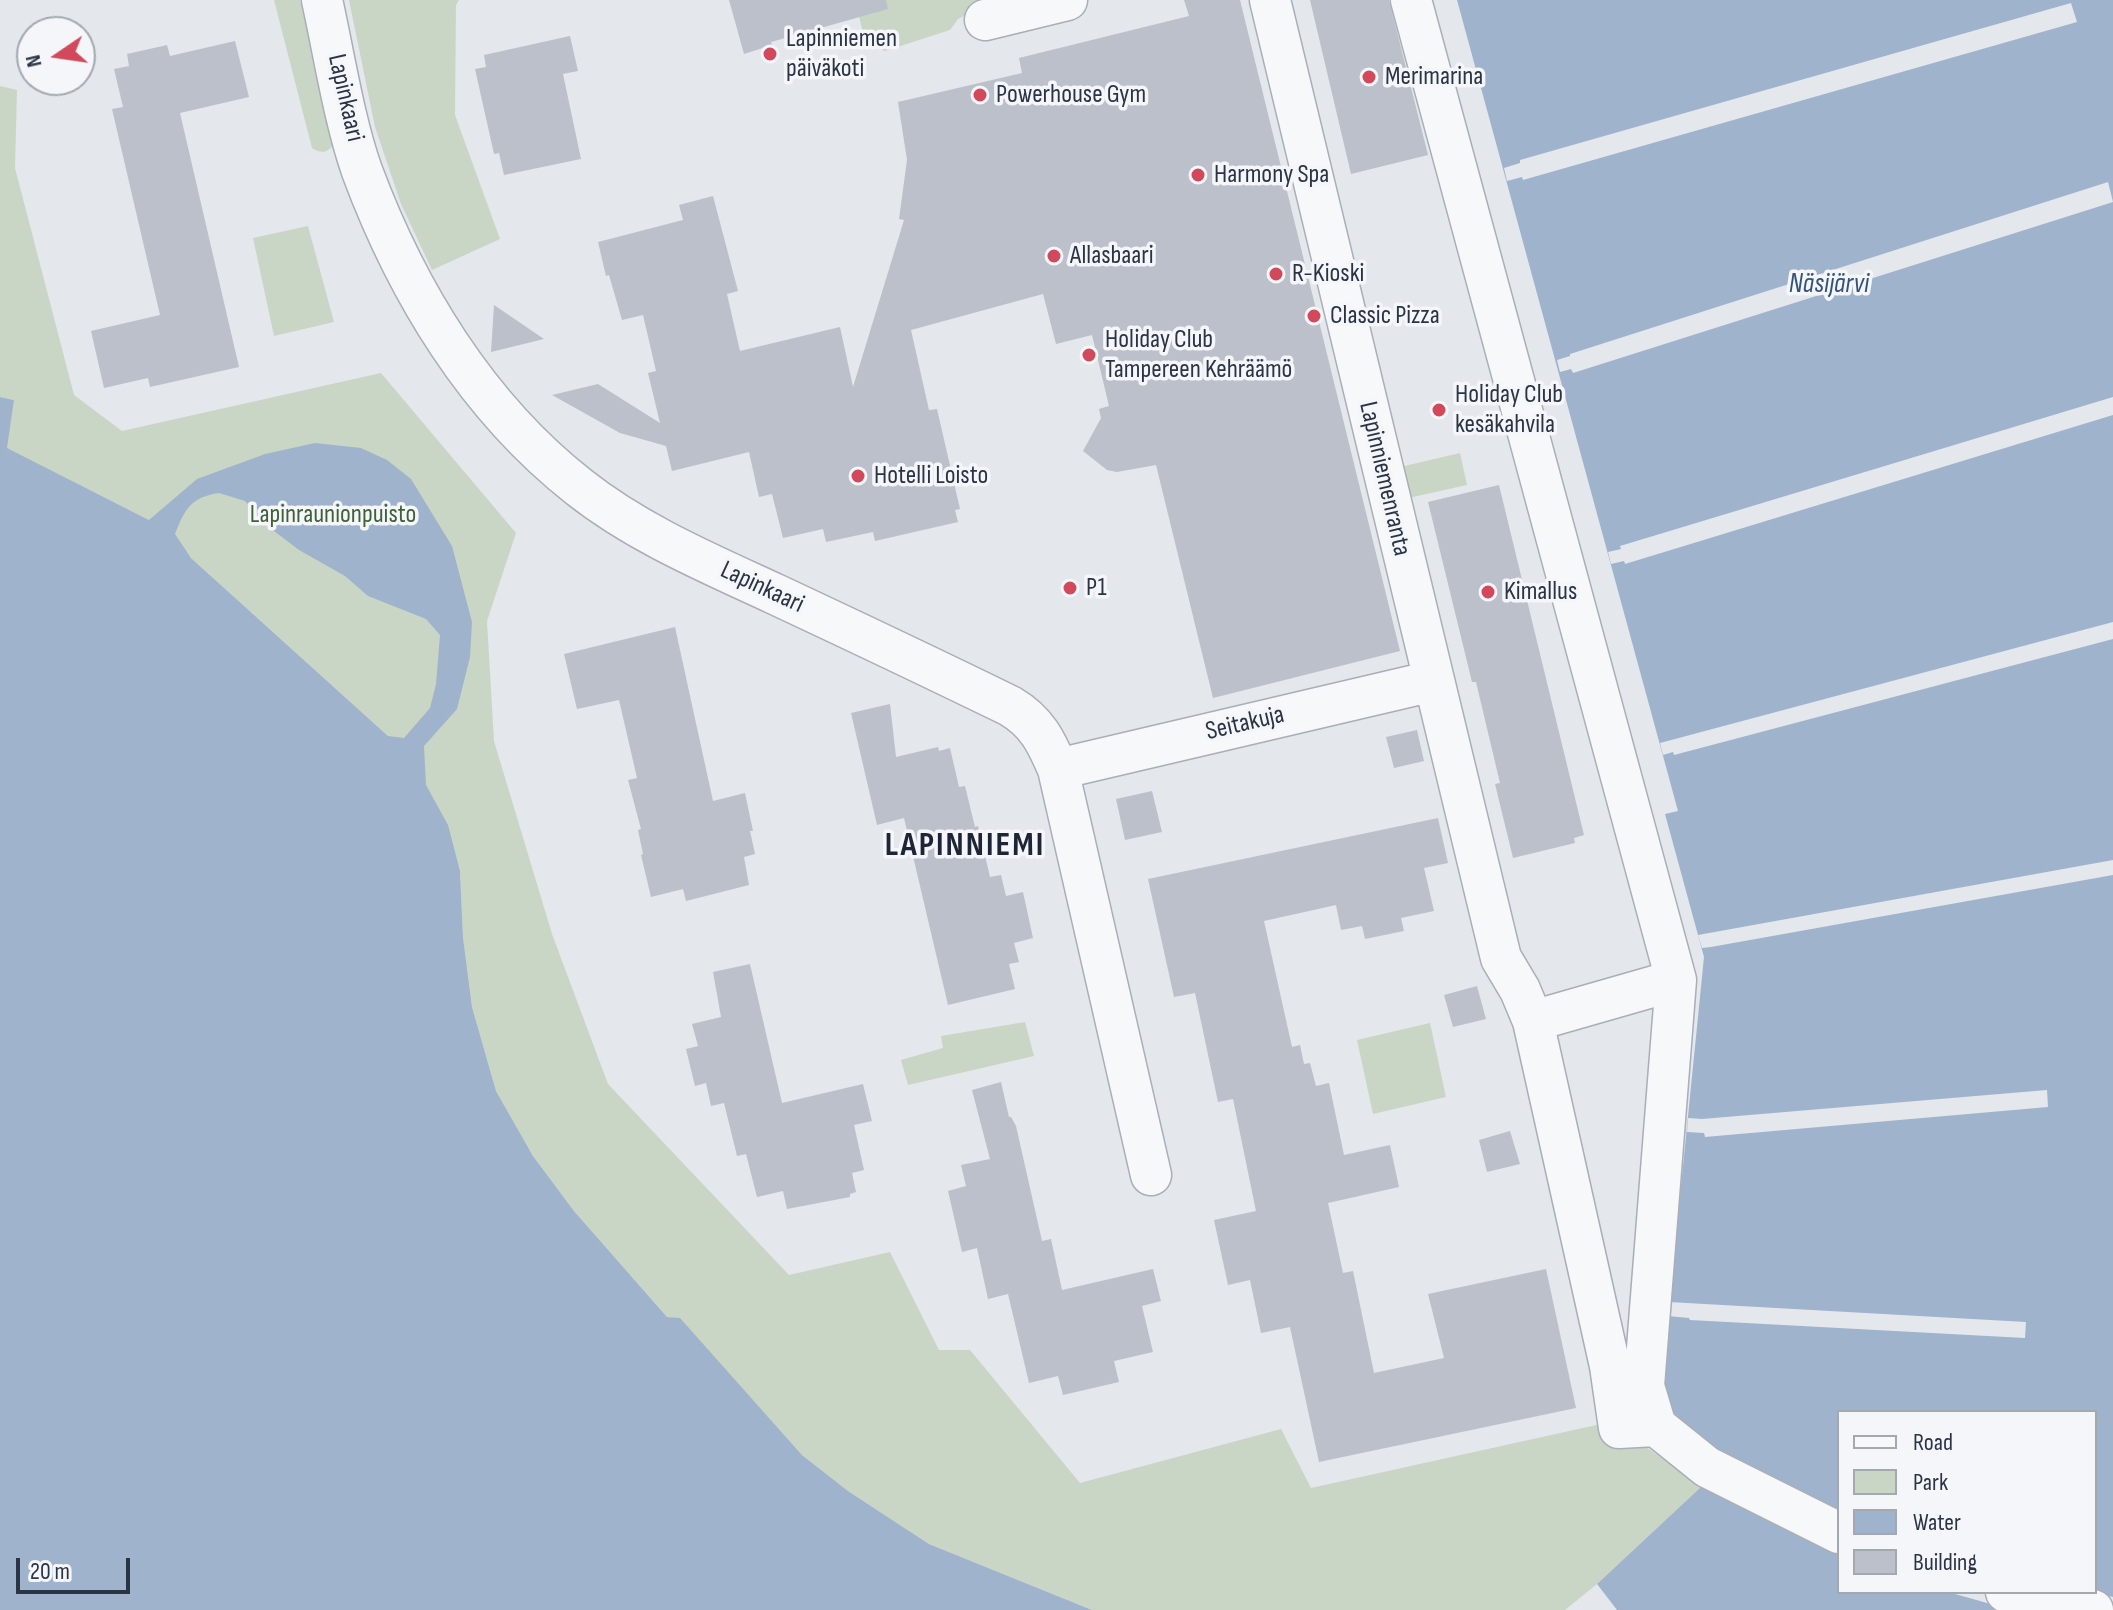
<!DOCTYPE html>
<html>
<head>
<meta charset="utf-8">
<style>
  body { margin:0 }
  #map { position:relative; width:2113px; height:1610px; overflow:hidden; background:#e4e7ec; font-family:"Sofia Sans Condensed",sans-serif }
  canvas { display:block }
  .legend { position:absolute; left:1837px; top:1410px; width:260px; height:184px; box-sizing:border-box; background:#f4f6f9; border:2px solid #a4a8b1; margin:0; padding:10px 14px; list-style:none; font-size:24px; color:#2b3445 }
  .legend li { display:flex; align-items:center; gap:16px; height:40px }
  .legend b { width:40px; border:2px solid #a4a8b1 }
  .north { position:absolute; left:16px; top:16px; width:80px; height:80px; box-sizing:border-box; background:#f4f6f9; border:2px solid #a4a8b1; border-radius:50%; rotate:257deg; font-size:22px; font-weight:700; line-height:32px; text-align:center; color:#2b3445 }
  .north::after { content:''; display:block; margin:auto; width:28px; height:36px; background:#d1495b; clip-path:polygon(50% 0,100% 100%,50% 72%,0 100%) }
  .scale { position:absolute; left:16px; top:1558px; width:114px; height:36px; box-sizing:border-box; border:4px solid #2b3445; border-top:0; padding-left:10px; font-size:24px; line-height:28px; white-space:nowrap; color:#2b3445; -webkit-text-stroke:6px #f4f6f9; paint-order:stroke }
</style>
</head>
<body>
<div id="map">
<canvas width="2113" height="1610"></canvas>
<ul class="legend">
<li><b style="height:10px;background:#f7f8fa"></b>Road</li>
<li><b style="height:22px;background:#c9d6c5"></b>Park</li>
<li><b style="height:22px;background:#9fb4cc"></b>Water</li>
<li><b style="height:22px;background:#bbc0ca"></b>Building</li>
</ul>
<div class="north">N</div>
<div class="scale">20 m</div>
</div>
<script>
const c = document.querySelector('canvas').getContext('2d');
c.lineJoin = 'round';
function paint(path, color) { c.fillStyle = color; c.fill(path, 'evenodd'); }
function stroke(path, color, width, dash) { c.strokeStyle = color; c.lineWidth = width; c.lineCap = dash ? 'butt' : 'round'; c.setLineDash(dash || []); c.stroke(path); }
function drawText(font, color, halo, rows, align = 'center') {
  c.font = font + ' "Sofia Sans Condensed",sans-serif'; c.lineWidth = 7; c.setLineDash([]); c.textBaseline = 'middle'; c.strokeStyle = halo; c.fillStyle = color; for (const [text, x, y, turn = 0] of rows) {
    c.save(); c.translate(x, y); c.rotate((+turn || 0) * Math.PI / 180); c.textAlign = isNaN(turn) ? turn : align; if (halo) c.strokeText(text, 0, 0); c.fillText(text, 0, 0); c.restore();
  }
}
paint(new Path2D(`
  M 274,0 L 300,0 L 334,145 C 326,153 322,154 312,148 Z
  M 349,0 L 459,0 L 456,5 L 455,115 L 500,239 L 432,270 L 401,204 L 375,127 Z
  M 855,0 L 995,0 L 958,19 L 950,30 L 885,51 L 865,41 Z
  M 0,86 L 17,90 L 15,168 L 74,395 L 122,431 L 381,373 L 516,533 L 487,621 L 494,741 L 552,934 L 608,1084 L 789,1275 L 890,1252 L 939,1350 L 970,1350 L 1080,1483 L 1281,1429 L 1311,1488 L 1610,1422 L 1702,1486 L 1597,1584 L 1565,1610 L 1092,1610 L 929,1544 L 848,1491 L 802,1455 L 680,1319 L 667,1317 L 574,1211 L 533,1156 L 496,1091 L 472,1007 L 463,937 L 460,871 L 388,736 L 149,520 L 6,448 L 14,400 L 0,397 Z
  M 308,226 L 334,322 L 274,336 L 253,238 Z
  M 1460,453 L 1467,485 L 1404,499 L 1396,468 Z
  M 1025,1022 L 1034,1056 L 908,1085 L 901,1060 L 943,1048 L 941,1036 Z
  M 1430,1023 L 1446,1097 L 1373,1114 L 1357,1040 Z`), '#c9d6c5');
paint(new Path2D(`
  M 1457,0 L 2113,0 L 2113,1597 L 2086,1592 L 2095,1592 L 2095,1412 L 1839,1412 L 1839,1513 L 1720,1457 L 1670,1409 L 1662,1375 L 1704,957 L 1665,814 L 1678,811 Z
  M 0,397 L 14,400 L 7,448 L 149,520 L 197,479 L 265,454 L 315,443 L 361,448 L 387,460 L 411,479 L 452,546 L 472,622 L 470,657 L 457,709 L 424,746 L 426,785 L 448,825 L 460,871 L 463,937 L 472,1007 L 496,1091 L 533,1156 L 574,1211 L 667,1317 L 680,1318 L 802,1455 L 848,1491 L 929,1544 L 1092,1610 L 0,1610 ZM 219,493 L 245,501 L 270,528 L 299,550 L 345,576 L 368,596 L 426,619 L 440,635 L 436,684 L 430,708 L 404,738 L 388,736 L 191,558 L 175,534 C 185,509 191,497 219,493 Z
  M 1702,1486 L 1839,1548 L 1839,1592 L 1948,1592 L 2012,1610 L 1617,1610 L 1597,1584 Z`), '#9fb4cc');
paint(new Path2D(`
  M 2071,3 L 2077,22 L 1523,180 L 1522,177 L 1507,181 L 1504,168 L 1520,163 L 1520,160 Z
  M 2108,182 L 2113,202 L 1573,373 L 1571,369 L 1560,372 L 1557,360 L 1570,356 L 1570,354 Z
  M 2113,397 L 2113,415 L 1625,564 L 1624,561 L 1611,564 L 1608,552 L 1621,549 L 1620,546 Z
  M 2113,622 L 2113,639 L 1674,755 L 1673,752 L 1663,755 L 1660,743 Z
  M 2113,860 L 2113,875 L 1711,947 L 1702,948 L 1698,935 Z
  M 2047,1090 L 2048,1107 L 1705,1137 L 1704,1133 L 1687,1132 L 1688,1118 L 1702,1119 Z
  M 1669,1302 L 2026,1322 L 2025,1338 L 1690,1320 L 1689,1318 L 1668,1316 Z`), '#e4e7ec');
paint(new Path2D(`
  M 729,0 L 886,0 L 888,9 L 771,42 L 772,45 L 744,54 Z
  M 1184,0 L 1240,0 L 1400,651 L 1213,698 L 1156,465 L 1117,472 L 1107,470 L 1083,451 L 1101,418 L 1099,409 L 1109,406 L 1092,335 L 1056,344 L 1043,294 L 911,330 L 929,410 L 937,409 L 960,509 L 955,510 L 958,522 L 875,541 L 873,532 L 826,542 L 823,529 L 783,538 L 772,494 L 759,497 L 749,452 L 672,471 L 666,446 L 620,433 L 552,395 L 598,384 L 660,423 L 648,373 L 656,371 L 643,315 L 622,320 L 609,275 L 606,276 L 598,242 L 683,220 L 679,205 L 713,196 L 738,291 L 727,294 L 740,351 L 840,327 L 853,387 L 904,220 L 899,219 L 907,160 L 898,102 L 1022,73 L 1019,58 L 1189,16 Z
  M 1310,0 L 1389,0 L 1428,155 L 1351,174 Z
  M 570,36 L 578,71 L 563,74 L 581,159 L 504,175 L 499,153 L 494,154 L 475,69 L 486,67 L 484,55 Z
  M 235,41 L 249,97 L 180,113 L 239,367 L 150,387 L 148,378 L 104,388 L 91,331 L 160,315 L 112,109 L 123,107 L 114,69 L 129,66 L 127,54 L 167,45 L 170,56 Z
  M 494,305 L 544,339 L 491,352 Z
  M 1499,485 L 1584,835 L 1574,838 L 1575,843 L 1513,858 L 1495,784 L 1500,783 L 1476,682 L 1472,682 L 1428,502 Z
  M 675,627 L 713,801 L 745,793 L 753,831 L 750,831 L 755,854 L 744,857 L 749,885 L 686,901 L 683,889 L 651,897 L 641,855 L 643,854 L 638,830 L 641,829 L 628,780 L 637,778 L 619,700 L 577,709 L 564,654 Z
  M 890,704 L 896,757 L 938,747 L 939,751 L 950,748 L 959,787 L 965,786 L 975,827 L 978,826 L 990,877 L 1001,875 L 1006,896 L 1023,892 L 1033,938 L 1014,943 L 1019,962 L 1009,964 L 1015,989 L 948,1005 L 904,818 L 877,825 L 851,713 Z
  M 1417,730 L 1424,761 L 1394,768 L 1386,737 Z
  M 1152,791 L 1162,832 L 1125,840 L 1116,799 Z
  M 1438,818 L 1448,863 L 1424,868 L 1434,911 L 1401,918 L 1404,931 L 1365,939 L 1362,926 L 1341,930 L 1336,905 L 1264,921 L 1292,1047 L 1300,1045 L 1304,1064 L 1310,1063 L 1316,1086 L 1329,1083 L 1344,1155 L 1390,1145 L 1399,1187 L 1328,1203 L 1343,1273 L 1353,1271 L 1374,1373 L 1444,1358 L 1428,1294 L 1546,1269 L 1576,1408 L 1319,1462 L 1290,1327 L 1261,1333 L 1250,1280 L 1228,1285 L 1214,1220 L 1256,1211 L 1233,1099 L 1218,1102 L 1195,993 L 1174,997 L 1148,879 Z
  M 750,964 L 782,1103 L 863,1084 L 872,1121 L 854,1125 L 864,1170 L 852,1173 L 856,1192 L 850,1194 L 850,1197 L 787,1209 L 783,1191 L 757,1197 L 746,1154 L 737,1156 L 724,1103 L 711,1106 L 706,1083 L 695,1086 L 686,1049 L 698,1046 L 692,1024 L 721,1017 L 713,972 Z
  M 1477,986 L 1486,1019 L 1453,1027 L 1444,995 Z
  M 1001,1082 L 1009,1117 L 1011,1117 L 1016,1126 L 1042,1241 L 1051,1239 L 1062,1290 L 1153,1269 L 1161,1301 L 1142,1306 L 1153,1352 L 1114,1361 L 1119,1382 L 1063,1395 L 1058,1376 L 1029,1383 L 1008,1294 L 988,1299 L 977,1248 L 962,1252 L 948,1191 L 966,1186 L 961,1165 L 990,1159 L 972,1090 Z
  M 1510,1131 L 1520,1164 L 1487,1172 L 1479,1140 Z`), '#bbc0ca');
const minor = new Path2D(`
  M 322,0 C 334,54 344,120 362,171 C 407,292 477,407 579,487 C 637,533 708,563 775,594 C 854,631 932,668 1010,706 C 1037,722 1046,741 1058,769 L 1151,1175
  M 1270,0 L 1501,958 L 1520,990 L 1533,1021 L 1610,1366 L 1619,1428 L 1656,1426
  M 1411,0 L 1676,980 L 1644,1386 L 1656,1426 L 1707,1467 L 1839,1533
  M 985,20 L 1067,0
  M 1058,769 L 1433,681
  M 1533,1021 L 1676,980
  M 2006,1592 L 2093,1610`);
stroke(minor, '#a9aeb7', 43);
stroke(minor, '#f7f8fa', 40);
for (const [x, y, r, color] of [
  [770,54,8,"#d1495b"],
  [1369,77,8,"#d1495b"],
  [980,95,8,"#d1495b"],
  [1198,175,8,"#d1495b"],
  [1054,256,8,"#d1495b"],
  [1276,274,8,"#d1495b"],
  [1314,316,8,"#d1495b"],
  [1089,355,8,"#d1495b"],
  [1439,410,8,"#d1495b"],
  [858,476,8,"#d1495b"],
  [1070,588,8,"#d1495b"],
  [1488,592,8,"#d1495b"]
]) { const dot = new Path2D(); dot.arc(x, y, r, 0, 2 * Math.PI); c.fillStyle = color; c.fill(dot); stroke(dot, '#f4f6f9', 3); }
drawText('26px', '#2b3445', '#f4f6f9', [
  ["Lapinniemen",786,39],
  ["päiväkoti",786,69],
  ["Merimarina",1385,77],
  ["Powerhouse Gym",996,95],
  ["Harmony Spa",1214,175],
  ["Allasbaari",1070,256],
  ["R-Kioski",1292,274],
  ["Classic Pizza",1330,316],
  ["Holiday Club",1105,340],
  ["Tampereen Kehräämö",1105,370],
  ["Holiday Club",1455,395],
  ["kesäkahvila",1455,425],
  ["Hotelli Loisto",874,476],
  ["P1",1086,588],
  ["Kimallus",1504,592]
], 'left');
drawText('26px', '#2b3445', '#f4f6f9', [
  ["Lapinkaari",345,98,77],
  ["Lapinniemenranta",1384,479,77],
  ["Lapinkaari",762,588,25],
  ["Seitakuja",1245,724,-13]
]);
drawText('26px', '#3f6138', '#f4f6f9', [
  ["Lapinraunionpuisto",333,515]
]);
drawText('italic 28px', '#34527a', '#f4f6f9', [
  ["Näsijärvi",1829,285]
]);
c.letterSpacing = '2px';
drawText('bold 34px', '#1d2536', '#f4f6f9', [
  ["LAPINNIEMI",965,846]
]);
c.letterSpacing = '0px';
</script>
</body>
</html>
